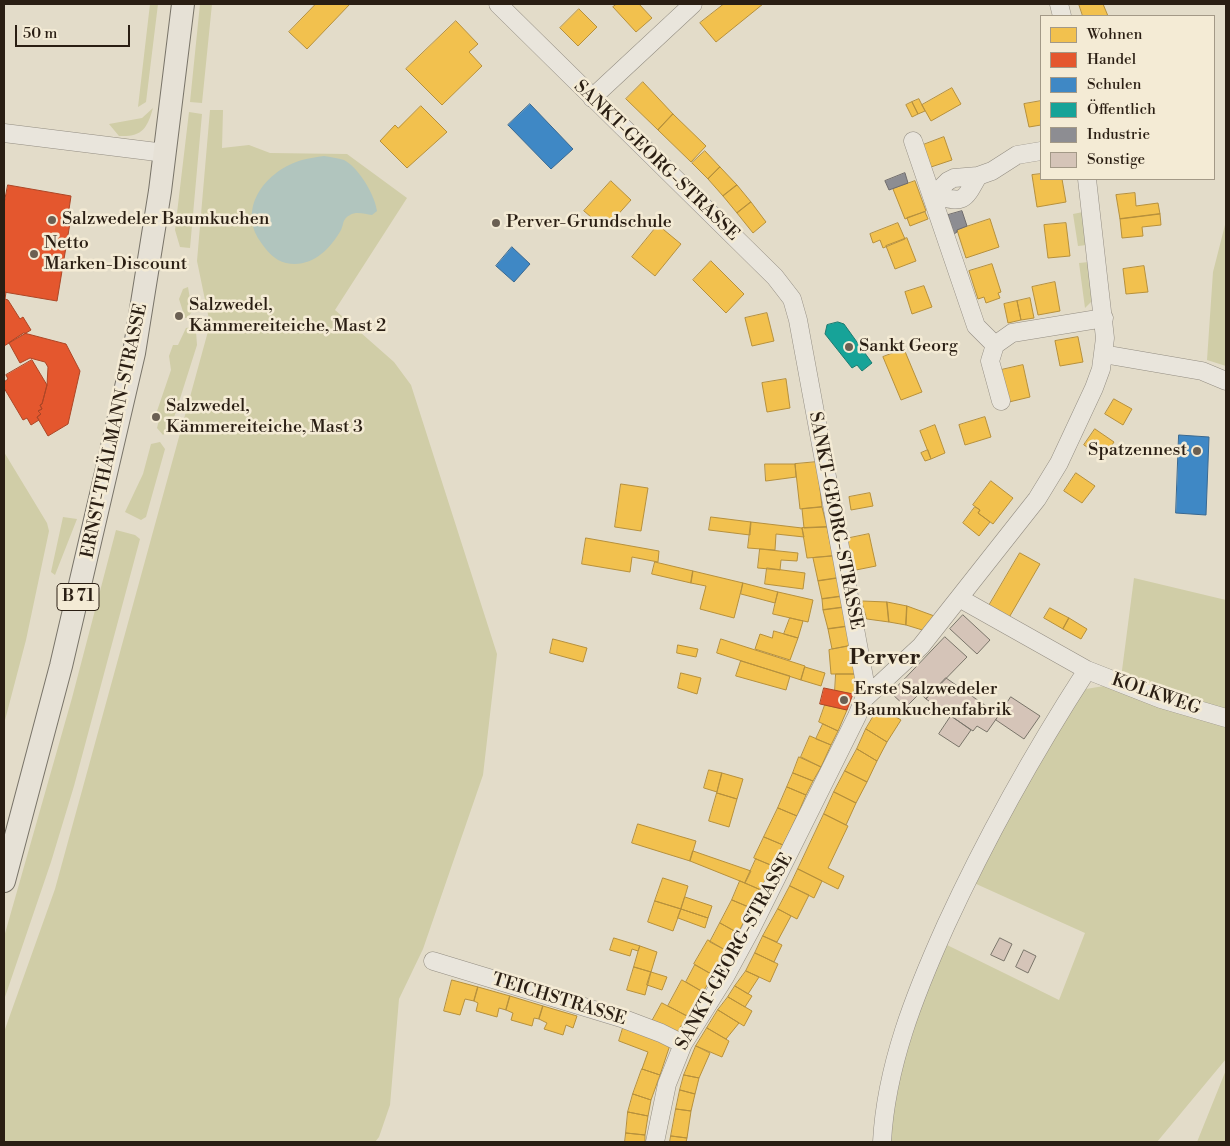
<!DOCTYPE html>
<html>
<head>
<meta charset="utf-8">
<style>
  body { margin:0 }
  #map { position:relative; width:1230px; height:1146px; overflow:hidden; background:#e3dcc9; font-family:"Libre Bodoni",serif }
  canvas { display:block }
  .frame { position:absolute; inset:0; border:5px solid #2a1e13; pointer-events:none }
  .legend { position:absolute; left:1040px; top:15px; width:175px; height:165px; box-sizing:border-box; background:#f4ebd5; border:1px solid #a39987; margin:0; padding:6px 9px; list-style:none; font-size:15px; color:#2a1e13 }
  .legend li { display:flex; align-items:center; gap:10px; height:25px }
  .legend b { width:25px; border:1px solid #a39987 }
  .scale { position:absolute; left:15px; top:25px; width:115px; height:22px; box-sizing:border-box; border:2px solid #2a1e13; border-top:0; padding-left:6px; font-size:15px; line-height:18px; white-space:nowrap; color:#2a1e13; -webkit-text-stroke:4px #f4ebd5; paint-order:stroke }
</style>
</head>
<body>
<div id="map">
<canvas width="1230" height="1146"></canvas>
<div class="frame"></div>
<ul class="legend">
<li><b style="height:14px;background:#f2c14e"></b>Wohnen</li>
<li><b style="height:14px;background:#e4572e"></b>Handel</li>
<li><b style="height:14px;background:#3f88c5"></b>Schulen</li>
<li><b style="height:14px;background:#17a398"></b>Öffentlich</li>
<li><b style="height:14px;background:#8d8d92"></b>Industrie</li>
<li><b style="height:14px;background:#d5c4b8"></b>Sonstige</li>
</ul>
<div class="scale">50 m</div>
</div>
<script>
const c = document.querySelector('canvas').getContext('2d');
c.lineJoin = 'round';
function paint(path, color) { c.fillStyle = color; c.fill(path, 'evenodd'); }
function stroke(path, color, width, dash) { c.strokeStyle = color; c.lineWidth = width; c.lineCap = dash ? 'butt' : 'round'; c.setLineDash(dash || []); c.stroke(path); }
function drawText(font, color, halo, rows, align = 'center') {
  c.font = font + ' "Libre Bodoni",serif'; c.lineWidth = 5; c.setLineDash([]); c.textBaseline = 'middle'; c.strokeStyle = halo; c.fillStyle = color; for (const [text, x, y, turn = 0] of rows) {
    c.save(); c.translate(x, y); c.rotate((+turn || 0) * Math.PI / 180); c.textAlign = isNaN(turn) ? turn : align; if (halo) c.strokeText(text, 0, 0); c.fillText(text, 0, 0); c.restore();
  }
}
paint(new Path2D(`
  M 150,4 L 158,4 L 146,102 L 138,107 Z
  M 200,4 L 212,4 L 202,103 L 190,102 Z
  M 153,108 C 147,129 142,137 119,136 L 109,124 L 142,118 Z
  M 210,110 L 223,110 L 222,148 L 249,145 L 270,153 L 347,154 L 407,198 L 335,310 L 394,362 L 411,385 L 497,654 L 483,775 L 423,949 L 399,999 L 390,1105 L 379,1137 L 375,1142 L 4,1142 L 4,1032 L 55,889 L 210,324 L 197,261 Z
  M 189,112 L 202,114 L 190,248 L 180,247 L 175,230 Z
  M 1083,212 L 1087,245 L 1078,246 L 1073,214 Z
  M 1226,221 L 1226,366 L 1207,360 L 1213,272 Z
  M 1089,262 L 1093,300 L 1085,308 L 1079,263 Z
  M 188,287 L 192,311 L 188,318 L 185,318 L 179,299 L 183,289 Z
  M 193,327 L 196,331 L 197,345 L 171,427 L 163,435 L 157,428 L 159,420 L 156,414 L 171,370 L 169,356 L 173,345 L 178,345 L 186,328 Z
  M 160,442 L 165,449 L 146,517 L 141,520 L 125,512 L 143,474 L 151,444 Z
  M 4,452 L 47,523 L 49,531 L 26,640 L 4,724 Z
  M 63,517 L 77,519 L 55,575 L 51,572 Z
  M 116,530 L 135,535 L 140,539 L 74,786 L 51,862 L 4,1000 L 4,937 L 72,698 Z
  M 1134,578 L 1226,600 L 1226,711 L 1121,678 Z
  M 1104,686 L 1226,724 L 1226,1059 L 1157,1142 L 887,1142 L 904,1044 L 947,945 L 1059,1000 L 1085,933 L 974,883 L 986,856 L 1077,700 L 1086,689 Z
  M 1226,1070 L 1226,1142 L 1197,1142 Z`), '#d0cda7');
paint(new Path2D(`
  M 324,156 C 330,157 338,158 344,160 C 359,168 375,195 377,211 L 372,215 C 365,214 356,211 350,215 C 342,219 344,224 341,230 C 329,251 311,268 286,263 C 275,261 266,250 260,241 C 237,207 267,170 302,160 C 309,158 317,157 324,156 Z`), '#b1c5be');
const homes = new Path2D(`
  M 316,4 L 350,4 L 307,49 L 289,32 Z
  M 617,4 L 639,4 L 652,18 L 636,32 L 613,7 Z
  M 724,4 L 763,4 L 716,42 L 700,23 Z
  M 1079,4 L 1103,4 L 1108,16 L 1083,16 Z
  M 579,9 L 597,27 L 578,46 L 560,28 Z
  M 456,21 L 478,44 L 469,52 L 482,66 L 442,105 L 406,69 Z
  M 643,82 L 673,114 L 658,130 L 626,99 Z
  M 952,88 L 961,104 L 931,121 L 922,105 Z
  M 919,99 L 925,111 L 918,114 L 912,102 Z
  M 1041,101 L 1041,125 L 1029,127 L 1024,104 Z
  M 912,102 L 918,114 L 912,117 L 906,105 Z
  M 421,106 L 447,132 L 407,168 L 380,141 L 395,125 L 398,128 Z
  M 673,114 L 706,146 L 691,162 L 658,130 Z
  M 944,137 L 952,160 L 931,167 L 923,145 Z
  M 705,151 L 720,167 L 708,179 L 692,163 Z
  M 720,167 L 737,185 L 723,196 L 708,179 Z
  M 1041,174 L 1041,179 L 1062,179 L 1066,202 L 1037,207 L 1032,175 Z
  M 611,181 L 631,200 L 605,229 L 584,211 Z
  M 915,181 L 926,211 L 905,219 L 893,189 Z
  M 737,185 L 751,202 L 737,213 L 723,196 Z
  M 1135,193 L 1136,206 L 1158,203 L 1160,214 L 1120,219 L 1116,195 Z
  M 751,202 L 766,222 L 753,233 L 737,213 Z
  M 925,212 L 928,219 L 910,226 L 907,218 Z
  M 1160,214 L 1161,225 L 1142,227 L 1143,236 L 1122,238 L 1120,219 Z
  M 990,219 L 999,247 L 966,258 L 957,230 Z
  M 898,223 L 905,239 L 883,248 L 880,240 L 873,243 L 870,234 Z
  M 1066,223 L 1070,256 L 1048,258 L 1044,225 Z
  M 658,225 L 681,244 L 655,276 L 632,257 Z
  M 907,238 L 916,261 L 895,269 L 886,246 Z
  M 711,261 L 744,294 L 726,313 L 693,280 Z
  M 992,264 L 1001,292 L 998,293 L 1000,298 L 986,303 L 984,297 L 978,299 L 969,271 Z
  M 1144,266 L 1148,292 L 1126,294 L 1123,269 Z
  M 1055,282 L 1060,311 L 1038,315 L 1032,287 Z
  M 924,286 L 932,307 L 912,314 L 905,292 Z
  M 1030,298 L 1034,318 L 1021,320 L 1017,301 Z
  M 1017,301 L 1021,320 L 1008,323 L 1004,304 Z
  M 767,313 L 774,341 L 752,346 L 745,318 Z
  M 1078,337 L 1083,362 L 1060,366 L 1055,341 Z
  M 904,349 L 922,392 L 901,400 L 883,357 Z
  M 1023,365 L 1030,397 L 1009,402 L 1001,370 Z
  M 786,379 L 790,408 L 767,412 L 762,383 Z
  M 1114,399 L 1132,409 L 1123,425 L 1105,414 Z
  M 985,417 L 991,437 L 965,445 L 959,425 Z
  M 935,425 L 945,453 L 931,459 L 920,431 Z
  M 1095,429 L 1114,442 L 1103,458 L 1084,445 Z
  M 928,450 L 931,459 L 925,461 L 921,453 Z
  M 817,462 L 822,507 L 800,509 L 795,464 Z
  M 765,464 L 795,464 L 796,477 L 766,481 Z
  M 1076,473 L 1095,486 L 1082,503 L 1064,491 Z
  M 991,481 L 1013,498 L 993,524 L 978,513 L 980,510 L 973,505 Z
  M 621,484 L 648,488 L 641,531 L 615,527 Z
  M 870,493 L 873,506 L 851,510 L 849,497 Z
  M 822,507 L 827,527 L 804,528 L 802,509 Z
  M 975,507 L 980,510 L 978,513 L 990,522 L 979,536 L 963,523 Z
  M 711,517 L 751,522 L 750,535 L 709,530 Z
  M 751,522 L 802,528 L 804,537 L 776,534 L 775,550 L 748,548 Z
  M 827,527 L 833,556 L 807,558 L 802,528 Z
  M 869,534 L 876,566 L 851,571 L 845,539 Z
  M 586,538 L 659,551 L 658,562 L 632,557 L 630,572 L 582,564 Z
  M 760,549 L 798,553 L 797,561 L 781,560 L 780,570 L 758,568 Z
  M 1020,553 L 1040,564 L 1007,621 L 987,609 Z
  M 833,556 L 838,578 L 818,581 L 813,558 Z
  M 655,562 L 693,571 L 691,583 L 652,574 Z
  M 767,568 L 805,573 L 803,589 L 765,584 Z
  M 693,571 L 743,583 L 734,618 L 700,609 L 706,586 L 691,583 Z
  M 838,578 L 844,596 L 822,599 L 818,581 Z
  M 743,583 L 778,592 L 775,603 L 741,594 Z
  M 778,592 L 813,600 L 808,622 L 773,614 Z
  M 844,596 L 846,607 L 823,610 L 822,599 Z
  M 862,601 L 887,602 L 889,622 L 867,619 Z
  M 887,602 L 907,606 L 906,625 L 889,622 Z
  M 907,606 L 937,617 L 929,632 L 906,625 Z
  M 846,607 L 850,626 L 828,629 L 823,610 Z
  M 1050,608 L 1069,618 L 1063,629 L 1044,618 Z
  M 790,618 L 803,621 L 798,638 L 784,634 Z
  M 1069,618 L 1087,629 L 1081,639 L 1063,629 Z
  M 850,626 L 854,645 L 832,649 L 828,629 Z
  M 774,631 L 798,638 L 790,660 L 755,649 L 760,634 L 772,638 Z
  M 553,639 L 587,648 L 583,662 L 550,653 Z
  M 721,639 L 805,666 L 801,680 L 717,653 Z
  M 678,645 L 698,649 L 696,657 L 677,653 Z
  M 854,645 L 858,674 L 831,674 L 829,650 Z
  M 741,661 L 790,676 L 786,690 L 736,676 Z
  M 805,667 L 825,673 L 821,686 L 801,680 Z
  M 681,673 L 701,678 L 697,694 L 678,688 Z
  M 836,674 L 858,674 L 853,694 L 835,691 Z
  M 825,705 L 847,710 L 838,731 L 819,722 Z
  M 879,707 L 901,720 L 887,742 L 866,729 Z
  M 823,724 L 838,731 L 831,745 L 816,739 Z
  M 866,729 L 887,742 L 877,761 L 857,749 Z
  M 810,736 L 831,745 L 821,767 L 801,757 Z
  M 857,749 L 877,761 L 867,782 L 845,771 Z
  M 799,757 L 821,767 L 813,781 L 793,773 Z
  M 709,770 L 722,773 L 717,792 L 704,788 Z
  M 845,771 L 867,782 L 856,803 L 834,792 Z
  M 722,773 L 743,779 L 737,799 L 717,793 Z
  M 793,773 L 813,781 L 806,795 L 787,787 Z
  M 787,787 L 806,795 L 797,816 L 778,808 Z
  M 834,792 L 856,803 L 846,825 L 824,814 Z
  M 717,793 L 737,799 L 729,827 L 709,821 Z
  M 778,808 L 797,816 L 783,845 L 764,837 Z
  M 824,814 L 848,826 L 828,868 L 844,876 L 838,889 L 798,869 Z
  M 638,824 L 696,841 L 690,861 L 632,843 Z
  M 764,837 L 783,845 L 773,866 L 754,858 Z
  M 693,851 L 751,871 L 745,883 L 690,861 Z
  M 756,859 L 773,866 L 761,890 L 745,883 Z
  M 798,869 L 822,881 L 814,898 L 790,886 Z
  M 663,878 L 688,886 L 681,909 L 655,901 Z
  M 740,881 L 761,890 L 751,908 L 732,900 Z
  M 790,886 L 809,895 L 797,919 L 778,909 Z
  M 685,897 L 712,906 L 708,918 L 681,909 Z
  M 732,900 L 751,908 L 738,933 L 720,923 Z
  M 655,901 L 681,909 L 673,931 L 648,922 Z
  M 681,909 L 708,918 L 705,928 L 678,918 Z
  M 778,909 L 791,916 L 777,942 L 763,936 Z
  M 720,923 L 738,933 L 727,951 L 710,942 Z
  M 763,936 L 782,945 L 774,962 L 755,953 Z
  M 614,938 L 640,946 L 638,951 L 632,949 L 630,956 L 610,950 Z
  M 708,940 L 727,951 L 713,975 L 694,964 Z
  M 640,946 L 657,952 L 651,972 L 634,967 Z
  M 755,953 L 778,964 L 770,982 L 746,971 Z
  M 695,965 L 713,975 L 703,992 L 686,982 Z
  M 634,967 L 651,972 L 645,995 L 627,990 Z
  M 746,971 L 759,977 L 748,994 L 735,986 Z
  M 651,972 L 667,977 L 662,990 L 647,985 Z
  M 452,980 L 478,987 L 474,1001 L 465,999 L 460,1015 L 444,1011 Z
  M 682,980 L 703,992 L 687,1016 L 668,1006 Z
  M 735,986 L 752,996 L 745,1007 L 728,997 Z
  M 478,987 L 510,996 L 506,1010 L 499,1008 L 497,1017 L 476,1011 L 478,1003 L 474,1001 Z
  M 510,996 L 543,1006 L 539,1019 L 534,1018 L 532,1026 L 511,1020 L 513,1013 L 506,1010 Z
  M 728,997 L 752,1011 L 744,1026 L 718,1010 Z
  M 662,1003 L 687,1016 L 675,1036 L 651,1023 Z
  M 543,1006 L 577,1016 L 573,1028 L 566,1025 L 563,1035 L 544,1029 L 547,1023 L 539,1019 Z
  M 718,1010 L 739,1023 L 726,1039 L 707,1028 Z
  M 623,1028 L 670,1045 L 660,1075 L 642,1069 L 648,1052 L 619,1041 Z
  M 707,1028 L 729,1041 L 722,1057 L 696,1046 Z
  M 696,1046 L 710,1053 L 699,1078 L 684,1075 Z
  M 642,1069 L 660,1075 L 651,1100 L 633,1094 Z
  M 684,1075 L 699,1078 L 695,1094 L 680,1090 Z
  M 680,1090 L 695,1094 L 691,1111 L 676,1109 Z
  M 633,1094 L 651,1100 L 648,1116 L 628,1112 Z
  M 676,1109 L 691,1111 L 687,1138 L 671,1136 Z
  M 628,1112 L 648,1116 L 645,1135 L 626,1133 Z
  M 626,1133 L 645,1135 L 645,1142 L 625,1142 Z
  M 671,1136 L 687,1138 L 686,1142 L 670,1142 Z`);
paint(homes, '#f2c14e');
stroke(homes, '#b6903c', 1);
const shops = new Path2D(`
  M 8,185 L 71,196 L 68,216 L 71,217 L 57,301 L 4,292 L 4,204 Z
  M 4,292 L 6,292 L 5,299 L 8,300 L 20,319 L 23,317 L 31,330 L 4,346 Z
  M 24,333 L 66,344 L 80,371 L 68,424 L 48,436 L 37,417 L 41,414 L 38,411 L 42,409 L 40,405 L 42,404 L 47,385 L 48,367 L 45,362 L 30,358 L 20,363 L 9,343 Z
  M 32,360 L 47,385 L 42,404 L 40,405 L 42,409 L 38,411 L 41,414 L 37,417 L 39,420 L 31,425 L 27,418 L 23,420 L 4,388 L 4,382 L 8,379 L 6,375 Z
  M 824,688 L 853,694 L 847,710 L 820,704 Z`);
paint(shops, '#e4572e');
stroke(shops, '#ac4626', 1);
const schools = new Path2D(`
  M 530,104 L 573,149 L 551,169 L 508,125 Z
  M 512,247 L 530,264 L 514,282 L 496,266 Z
  M 1179,435 L 1209,437 L 1206,515 L 1176,513 Z`);
paint(schools, '#3f88c5');
stroke(schools, '#396890', 1);
const public = new Path2D(`
  M 838,322 L 844,324 L 872,363 L 862,371 L 857,365 L 852,368 L 825,334 L 827,325 Z`);
paint(public, '#17a398');
stroke(public, '#1d7b70', 1);
const industry = new Path2D(`
  M 905,173 L 908,183 L 889,190 L 885,181 Z
  M 962,211 L 967,226 L 957,230 L 957,232 L 954,234 L 948,215 Z`);
paint(industry, '#8d8d92');
stroke(industry, '#6f6c6c', 1);
const building = new Path2D(`
  M 963,615 L 990,640 L 977,654 L 950,629 Z
  M 945,637 L 967,657 L 926,699 L 905,679 Z
  M 946,678 L 999,715 L 987,732 L 977,726 L 973,731 L 926,699 Z
  M 905,679 L 920,693 L 906,707 L 891,693 Z
  M 1011,697 L 1040,716 L 1024,739 L 996,720 Z
  M 951,716 L 971,730 L 959,747 L 939,734 Z
  M 1000,938 L 1012,944 L 1004,961 L 991,955 Z
  M 1024,950 L 1036,956 L 1028,973 L 1016,967 Z`);
paint(building, '#d5c4b8');
stroke(building, '#797469', 1);
const minor = new Path2D(`
  M 498,4 L 775,277 L 792,299 L 798,320 L 865,683 L 864,699 L 857,716 L 750,931 L 725,977 L 683,1044 L 667,1084 L 655,1142
  M 1059,4 L 1062,16
  M 592,98 L 693,4
  M 4,133 L 165,153
  M 913,141 L 976,326 L 995,345 L 990,361 L 1001,401
  M 933,196 L 948,181 L 954,178 L 978,176 L 992,171 L 1017,155 L 1041,151
  M 933,196 C 965,202 963,203 978,176
  M 995,345 L 1012,333 L 1104,318
  M 1103,354 L 1202,371 L 1226,381
  M 959,598 L 1087,670 L 1161,699 L 1226,718
  M 864,699 L 921,646 L 1037,499 L 1059,463 L 1094,388 L 1101,369 L 1105,338 L 1087,179
  M 433,961 L 624,1019 L 661,1033 L 683,1044
  M 882,1142 C 886,1066 915,994 946,925 C 987,836 1034,752 1087,670`);
const major = new Path2D(`
  M 4,881 L 61,666 L 134,353 L 160,191 L 183,4`);
stroke(minor, '#938d82', 19);
stroke(major, '#797469', 24);
stroke(minor, '#e9e5dc', 18);
stroke(major, '#e6e1d6', 22);
for (const [x, y, r, color] of [
  [52,220,5,"#6b6053"],
  [496,223,5,"#6b6053"],
  [34,254,5,"#6b6053"],
  [179,316,5,"#6b6053"],
  [849,347,5,"#6b6053"],
  [156,417,5,"#6b6053"],
  [1197,451,5,"#6b6053"],
  [844,700,5,"#6b6053"]
]) { const dot = new Path2D(); dot.arc(x, y, r, 0, 2 * Math.PI); c.fillStyle = color; c.fill(dot); stroke(dot, '#f4ebd5', 2); }
for (const [x, y, w] of [
  [78,597,42]
]) { const box = new Path2D(); box.roundRect(x - w / 2, y - 13.5, w, 27, 4); c.fillStyle = '#f4ebd5'; c.fill(box); stroke(box, '#2a1e13', 1); }
drawText('bold 16px', '#2a1e13', null, [
  ["B 71",78,597]
]);
drawText('18px', '#2a1e13', '#f4ebd5', [
  ["SANKT-GEORG-STRASSE",656,161,44],
  ["ERNST-THÄLMANN-STRASSE",115,431,-78],
  ["SANKT-GEORG-STRASSE",835,521,79],
  ["KOLKWEG",1156,695,19],
  ["SANKT-GEORG-STRASSE",735,952,-61],
  ["TEICHSTRASSE",559,1000,17]
]);
drawText('18px', '#2a1e13', '#f4ebd5', [
  ["Salzwedeler Baumkuchen",62,220],
  ["Perver-Grundschule",506,223],
  ["Netto",44,244],
  ["Marken-Discount",44,265],
  ["Salzwedel,",189,306],
  ["Kämmereiteiche, Mast 2",189,327],
  ["Sankt Georg",859,347],
  ["Salzwedel,",166,407],
  ["Kämmereiteiche, Mast 3",166,428],
  ["Spatzennest",1187,451,"right"],
  ["Erste Salzwedeler",854,690],
  ["Baumkuchenfabrik",854,711]
], 'left');
drawText('bold 22px', '#2a1e13', '#f4ebd5', [
  ["Perver",885,659]
]);
</script>
</body>
</html>
